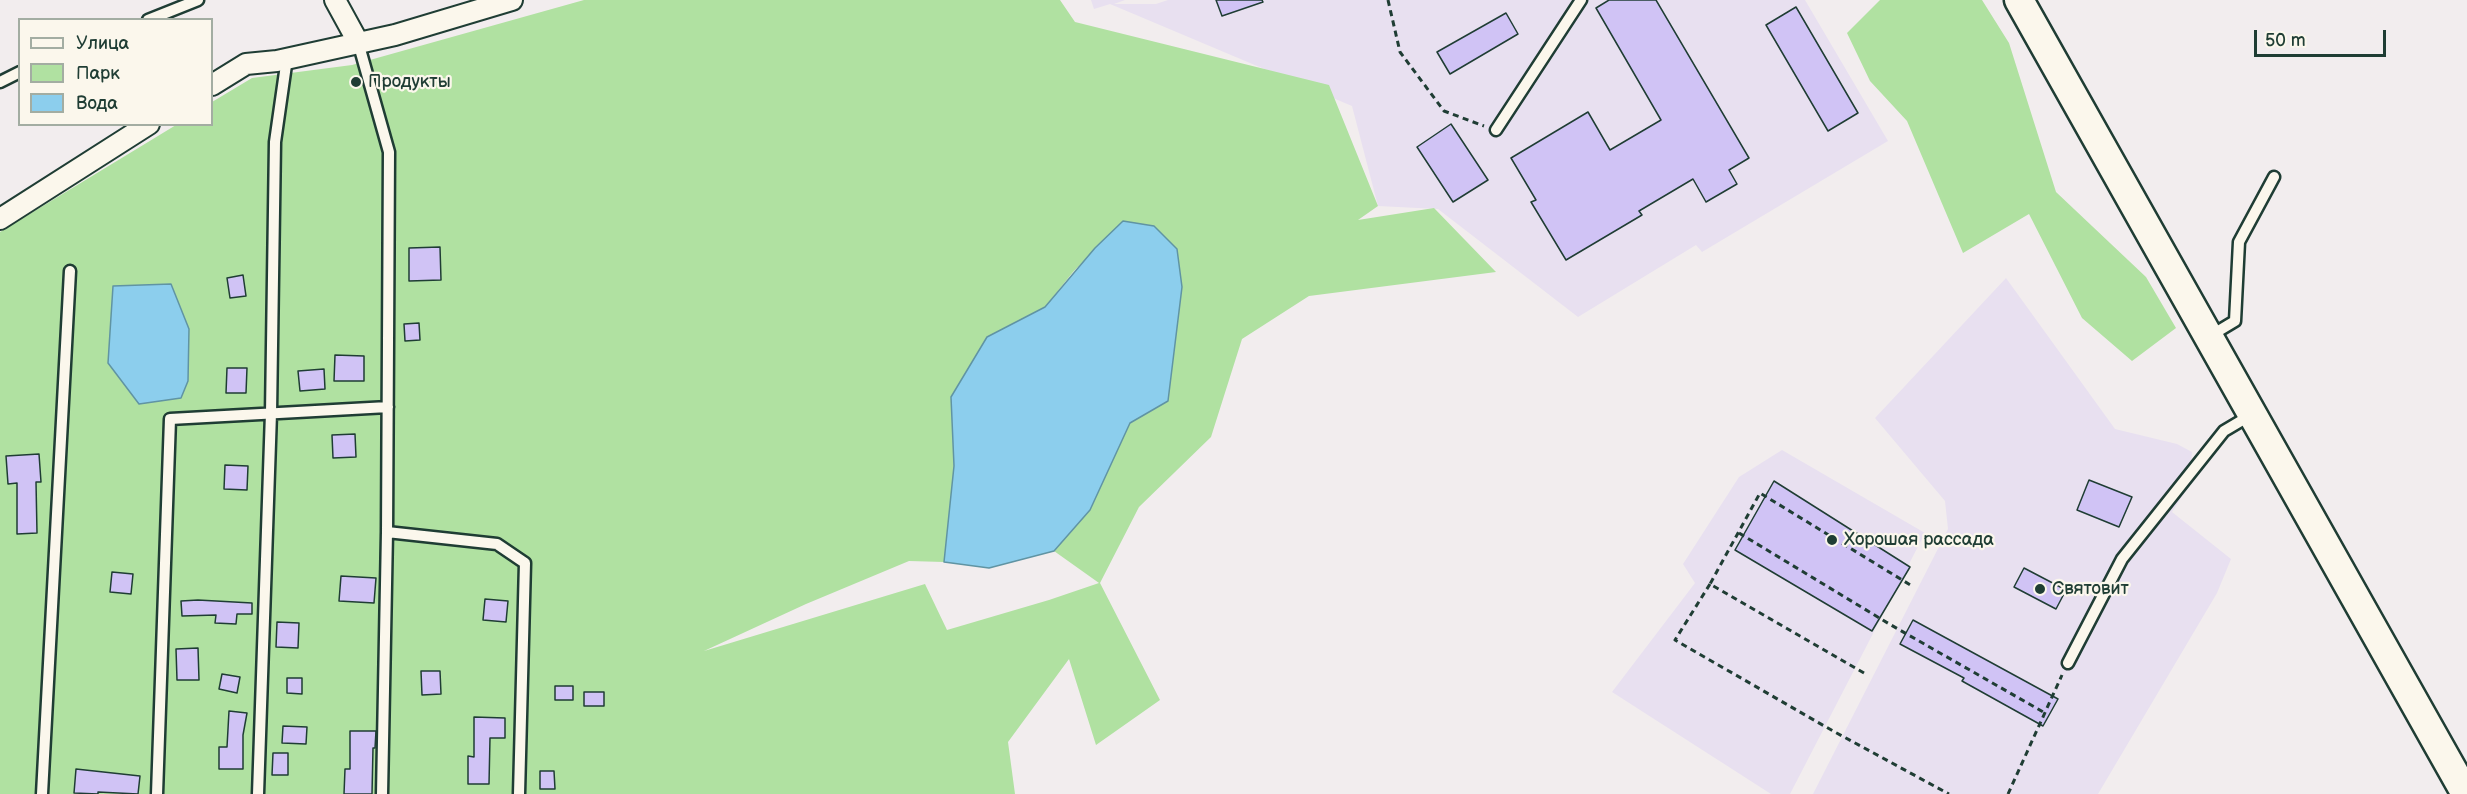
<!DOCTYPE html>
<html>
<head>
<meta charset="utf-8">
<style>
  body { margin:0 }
  #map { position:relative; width:2467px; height:794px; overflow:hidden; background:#f2edee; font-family:"Balsamiq Sans",sans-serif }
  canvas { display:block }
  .legend { position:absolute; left:18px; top:18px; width:195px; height:108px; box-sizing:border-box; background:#fbf7ec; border:2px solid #a3ada2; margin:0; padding:8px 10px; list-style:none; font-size:18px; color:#1f3d34 }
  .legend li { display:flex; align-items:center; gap:12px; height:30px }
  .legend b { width:30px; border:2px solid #a3ada2 }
  .scale { position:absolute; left:2254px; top:30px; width:132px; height:27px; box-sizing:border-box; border:3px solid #1f3d34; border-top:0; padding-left:8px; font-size:18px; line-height:21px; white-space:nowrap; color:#1f3d34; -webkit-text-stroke:4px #fbf7ec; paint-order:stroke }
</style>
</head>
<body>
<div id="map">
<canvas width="2467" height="794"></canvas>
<ul class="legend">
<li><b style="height:8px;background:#fbf7ec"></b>Улица</li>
<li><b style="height:16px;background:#b0e1a1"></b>Парк</li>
<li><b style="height:16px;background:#8cceed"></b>Вода</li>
</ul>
<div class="scale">50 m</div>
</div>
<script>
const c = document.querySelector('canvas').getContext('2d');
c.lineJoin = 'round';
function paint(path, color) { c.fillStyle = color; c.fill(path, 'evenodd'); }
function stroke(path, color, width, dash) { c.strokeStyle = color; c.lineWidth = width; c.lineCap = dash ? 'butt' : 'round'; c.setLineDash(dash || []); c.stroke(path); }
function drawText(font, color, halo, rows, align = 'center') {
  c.font = font + ' "Balsamiq Sans",sans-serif'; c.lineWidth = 4.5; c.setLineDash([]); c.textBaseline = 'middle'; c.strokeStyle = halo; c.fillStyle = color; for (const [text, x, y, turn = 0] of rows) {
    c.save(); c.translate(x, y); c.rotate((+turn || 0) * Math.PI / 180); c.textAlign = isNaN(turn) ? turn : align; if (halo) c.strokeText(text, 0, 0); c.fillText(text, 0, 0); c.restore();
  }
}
paint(new Path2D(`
  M 1091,0 L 1125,0 L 1114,4 L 1156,4 L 1168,0 L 1805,0 L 1888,141 L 1702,252 L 1696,245 L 1578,317 L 1438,209 L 1378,206 L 1352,106 L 1110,4 L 1094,9 Z
  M 2006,278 L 2115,429 L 2177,444 L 2192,452 L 2189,486 L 2172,512 L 2231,559 L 2217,593 L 2098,794 L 1813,794 L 1948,529 L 1945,501 L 1875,418 Z
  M 1782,450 L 1925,533 L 1790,794 L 1771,794 L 1612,692 L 1695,583 L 1683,564 L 1739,477 Z`), '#e8e0f0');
paint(new Path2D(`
  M 584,0 L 1060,0 L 1075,22 L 1329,85 L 1378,206 L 1358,220 L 1434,208 L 1496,272 L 1309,296 L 1242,339 L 1211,437 L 1139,507 L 1100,583 L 1160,700 L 1096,745 L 1069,659 L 1008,742 L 1015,794 L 0,794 L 0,232 L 176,125 L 212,124 L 212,102 L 252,78 L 352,65 ZM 1123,221 L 1154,226 L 1177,249 L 1168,401 L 1130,423 L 1090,510 L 1054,551 L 1099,583 L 1049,600 L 947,630 L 925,584 L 704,651 L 806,604 L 909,561 L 944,562 L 954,466 L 951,397 L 987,338 L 1045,307 L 1073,272 Z
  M 1880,0 L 1982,0 L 2009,43 L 2056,192 L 2146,277 L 2176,328 L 2132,361 L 2082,318 L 2029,214 L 1963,253 L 1907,121 L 1870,81 L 1847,33 Z`), '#b0e1a1');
const water = new Path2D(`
  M 1123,221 L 1154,226 L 1177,249 L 1182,287 L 1168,401 L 1130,423 L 1090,510 L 1054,551 L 989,568 L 944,562 L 954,466 L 951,397 L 987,337 L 1045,307 L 1095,248 Z
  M 171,284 L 189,329 L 188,381 L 181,398 L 139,404 L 108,363 L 113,286 Z`);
paint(water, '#8cceed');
stroke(water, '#6094a3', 1.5);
const building = new Path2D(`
  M 1216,0 L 1262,0 L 1263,2 L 1222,16 Z
  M 1609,0 L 1656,0 L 1749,158 L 1729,170 L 1737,184 L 1706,202 L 1693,179 L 1639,211 L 1642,215 L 1566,260 L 1531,202 L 1536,200 L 1511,158 L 1588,112 L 1610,150 L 1661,120 L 1596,8 Z
  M 1796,7 L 1858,113 L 1828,131 L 1766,25 Z
  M 1506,13 L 1518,34 L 1450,74 L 1437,52 Z
  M 1451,124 L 1488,180 L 1453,202 L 1417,147 Z
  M 440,247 L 441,280 L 409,281 L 409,248 Z
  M 243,275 L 246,296 L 230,298 L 227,278 Z
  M 419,323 L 420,340 L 405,341 L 404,324 Z
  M 335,355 L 364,356 L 364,381 L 334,381 Z
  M 227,368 L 247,368 L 246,393 L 226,393 Z
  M 324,369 L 325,389 L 300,391 L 298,371 Z
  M 355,434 L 356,457 L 333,458 L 332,435 Z
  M 39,454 L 41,482 L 36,482 L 37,533 L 17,534 L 17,483 L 8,484 L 6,456 Z
  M 225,465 L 248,466 L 247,490 L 224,489 Z
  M 2089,480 L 2132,497 L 2119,527 L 2077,510 Z
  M 1774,481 L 1910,567 L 1872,631 L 1735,550 Z
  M 2024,568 L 2066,590 L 2056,609 L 2014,587 Z
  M 112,572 L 133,574 L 131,594 L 110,592 Z
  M 341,576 L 376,578 L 374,603 L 339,601 Z
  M 485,599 L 508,601 L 506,622 L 483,620 Z
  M 198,600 L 252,603 L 252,614 L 237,614 L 236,624 L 215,623 L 216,615 L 182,616 L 181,601 Z
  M 1913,620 L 2058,699 L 2043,726 L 1962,681 L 1964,678 L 1900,644 Z
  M 277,622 L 299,623 L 298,648 L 276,647 Z
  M 198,648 L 199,680 L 177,680 L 176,649 Z
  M 421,671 L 440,671 L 441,694 L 422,695 Z
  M 222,674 L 240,677 L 237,693 L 219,689 Z
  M 287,678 L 302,678 L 302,694 L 287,693 Z
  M 555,686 L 573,686 L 573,700 L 555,700 Z
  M 584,692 L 604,692 L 604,706 L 584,706 Z
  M 229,711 L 247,713 L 243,735 L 243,769 L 219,769 L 219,747 L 227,747 Z
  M 474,717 L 505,718 L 505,738 L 490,738 L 489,784 L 468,784 L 468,756 L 474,757 Z
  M 283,726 L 307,727 L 306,744 L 282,743 Z
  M 350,731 L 376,731 L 375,748 L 373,748 L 372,794 L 344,794 L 345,769 L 350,769 Z
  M 273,753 L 288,753 L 288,775 L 272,775 Z
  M 76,769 L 140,776 L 138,794 L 98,792 L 98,794 L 74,793 Z
  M 540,771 L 554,771 L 555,789 L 540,789 Z`);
paint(building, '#d0c3f5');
stroke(building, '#1f3d34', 1.5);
const service = new Path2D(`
  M 148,20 L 198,0
  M 358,42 L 389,152 L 387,532 L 382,794
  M 0,82 L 20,72
  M 1496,130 L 1581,0
  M 2210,336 L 2235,321 L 2239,242 L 2274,177
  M 387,532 L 497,544 L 525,563 L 519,794
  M 2068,663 L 2122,559 L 2224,431 L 2251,415
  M 42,794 L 70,271
  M 157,794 L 170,419 L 388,407
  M 258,794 L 271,413 L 275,142 L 287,58`);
const minor = new Path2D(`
  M 335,0 L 358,42
  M 212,85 L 246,64 L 277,61 L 395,35 L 512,0
  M 0,219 L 149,124`);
const secondary = new Path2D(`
  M 2019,0 L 2466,794`);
stroke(service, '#1f3d34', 15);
stroke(minor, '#1f3d34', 24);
stroke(secondary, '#1f3d34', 33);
stroke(new Path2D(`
  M 1388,0 L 1400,52 L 1444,111 L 1484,126
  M 1739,533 L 1891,625 L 2045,713
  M 1710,584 L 1675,640 L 1833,731 L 1949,794
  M 1864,673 L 1710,584 L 1760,493 L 1912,586
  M 2008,794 L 2062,675`), '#1f3d34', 3, [6, 4.5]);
stroke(service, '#fbf7ec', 10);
stroke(minor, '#fbf7ec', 20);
stroke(secondary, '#fbf7ec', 28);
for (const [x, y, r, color] of [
  [356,82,6,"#1f3d34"],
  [1832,540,6,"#1f3d34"],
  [2040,589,6,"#1f3d34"]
]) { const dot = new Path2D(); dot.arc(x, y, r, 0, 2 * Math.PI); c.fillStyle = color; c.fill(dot); stroke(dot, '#fbf7ec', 2); }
drawText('18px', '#1f3d34', '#fbf7ec', [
  ["Продукты",368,82],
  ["Хорошая рассада",1844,540],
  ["Святовит",2052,589]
], 'left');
</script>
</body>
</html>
